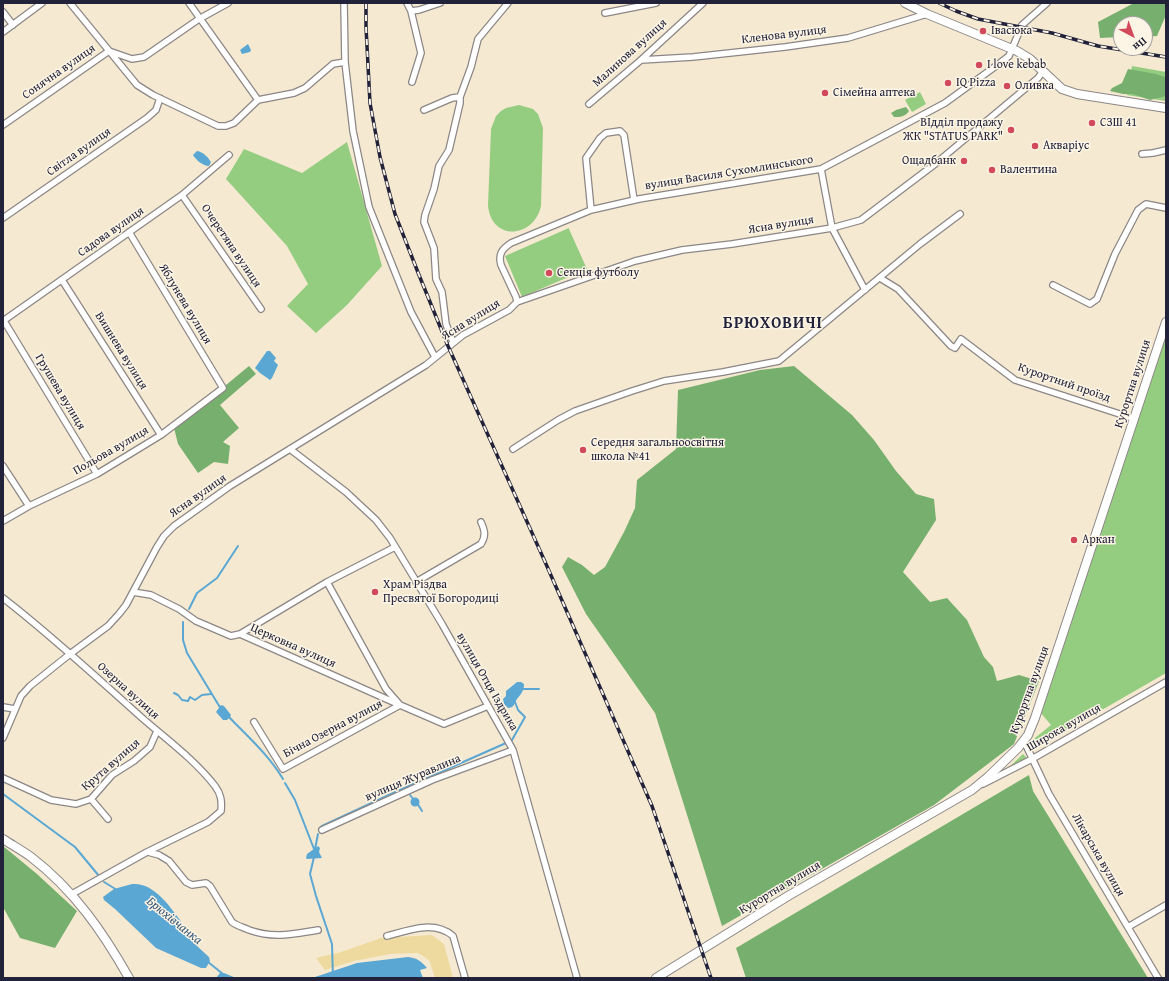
<!DOCTYPE html>
<html>
<head>
<meta charset="utf-8">
<style>
  body { margin:0 }
  #map { position:relative; width:1169px; height:981px; overflow:hidden; background:#f5ead1; font-family:"Gentium Book Plus",serif }
  canvas { display:block }
  .frame { position:absolute; inset:0; border:4px solid #22223b; pointer-events:none }
  .north { position:absolute; left:1113px; top:16px; width:40px; height:40px; box-sizing:border-box; background:#fcf5e5; border:1px solid #a5a1a1; border-radius:50%; rotate:139deg; font-size:11px; font-weight:700; line-height:16px; text-align:center; color:#22223b }
  .north::after { content:''; display:block; margin:auto; width:14px; height:18px; background:#d1495b; clip-path:polygon(50% 0,100% 100%,50% 72%,0 100%) }
</style>
</head>
<body>
<div id="map">
<canvas width="1169" height="981"></canvas>
<div class="frame"></div>
<div class="north">Пн</div>
</div>
<script>
const c = document.querySelector('canvas').getContext('2d');
c.lineJoin = 'round';
function paint(path, color) { c.fillStyle = color; c.fill(path, 'evenodd'); }
function stroke(path, color, width, dash) { c.strokeStyle = color; c.lineWidth = width; c.lineCap = dash ? 'butt' : 'round'; c.setLineDash(dash || []); c.stroke(path); }
function drawText(font, color, halo, rows, align = 'center') {
  c.font = font + ' "Gentium Book Plus",serif'; c.lineWidth = 3; c.setLineDash([]); c.textBaseline = 'middle'; c.strokeStyle = halo; c.fillStyle = color; for (const [text, x, y, turn = 0] of rows) {
    c.save(); c.translate(x, y); c.rotate((+turn || 0) * Math.PI / 180); c.textAlign = isNaN(turn) ? turn : align; if (halo) c.strokeText(text, 0, 0); c.fillText(text, 0, 0); c.restore();
  }
}
paint(new Path2D(`
  M 1132,66 L 1166,72 L 1166,101 L 1127,95 Z
  M 920,92 L 926,104 L 912,112 L 905,100 Z
  M 519,105 L 533,109 L 538,114 L 543,128 L 541,206 C 534,238 492,242 488,206 L 491,129 L 496,116 L 501,111 L 506,108 Z
  M 347,142 L 382,266 L 347,305 L 316,333 L 287,306 L 308,284 L 287,246 L 226,179 L 244,149 L 302,173 Z
  M 569,228 L 569,229 L 587,269 L 522,297 L 505,256 Z
  M 1166,332 L 1166,673 L 1034,749 L 1030,742 L 1051,725 L 1040,712 L 1109,508 Z
  M 1023,754 L 1026,757 L 1025,760 L 1005,771 Z`), '#94cc80');
paint(new Path2D(`
  M 1134,3 L 1166,3 L 1166,15 L 1157,36 L 1145,37 L 1145,24 L 1121,24 L 1121,37 L 1100,38 L 1098,22 Z
  M 1128,69 L 1156,74 L 1165,77 L 1166,96 L 1150,100 L 1133,94 L 1123,94 L 1110,91 L 1112,88 L 1122,83 Z
  M 906,107 L 909,111 C 905,117 900,117 894,117 L 891,113 L 896,110 Z
  M 249,366 L 256,374 L 220,405 L 239,428 L 223,442 L 230,446 L 228,464 L 214,462 L 198,473 L 178,444 L 174,428 Z
  M 794,366 L 852,415 L 874,440 L 896,471 L 916,494 L 934,499 L 936,520 L 903,572 L 930,602 L 947,598 L 967,620 L 984,657 L 993,667 L 997,681 L 1019,675 L 1039,681 L 1014,744 L 934,805 L 722,926 L 655,713 L 586,614 L 562,567 L 568,557 L 582,565 L 594,575 L 605,567 L 624,532 L 635,508 L 637,480 L 676,449 L 678,390 L 760,370 Z
  M 1029,775 L 1033,791 L 1148,978 L 746,978 L 736,948 Z
  M 3,846 L 37,874 L 77,911 L 55,948 L 20,938 L 3,907 Z`), '#77b06e');
paint(new Path2D(`
  M 432,935 L 444,944 L 453,978 L 435,978 L 429,960 L 418,953 L 390,954 L 354,961 L 325,970 L 316,958 L 341,952 L 381,938 Z`), '#eeda9e');
paint(new Path2D(`
  M 248,44 L 251,50 L 250,52 L 242,54 L 240,50 Z
  M 197,151 C 203,152 208,157 211,162 L 209,166 C 203,166 196,160 193,155 Z
  M 267,351 L 270,351 L 276,358 L 274,361 L 278,365 L 272,378 L 270,380 L 260,373 L 255,368 Z
  M 517,682 L 521,682 L 524,684 C 524,691 521,694 517,699 C 514,704 514,708 508,708 L 504,704 L 503,699 L 506,696 L 506,691 Z
  M 221,705 L 224,706 L 231,715 L 230,717 L 227,720 L 223,720 L 216,712 Z
  M410.5 802a4.5 4.5 0 1 1 9 0a4.5 4.5 0 1 1-9 0Z
  M 318,846 L 320,848 L 319,852 L 322,858 L 307,859 L 306,858 L 307,854 Z
  M 132,884 C 153,882 169,905 180,920 C 184,925 186,931 189,937 C 195,944 202,951 209,957 L 210,961 L 206,968 L 201,968 L 156,948 L 115,909 L 104,900 L 103,897 L 114,889 Z
  M 408,957 C 417,958 421,961 427,968 L 420,970 L 423,978 L 312,978 L 357,963 Z
  M 220,973 L 224,973 L 236,978 L 216,978 Z`), '#5ba7d4');
stroke(new Path2D(`
  M 189,609 L 197,593 L 217,578 L 238,546
  M 183,622 L 183,640 L 187,653 L 221,709
  M 522,689 L 539,689
  M 174,693 L 178,695 L 182,700 L 188,701 L 190,697 L 195,700 L 202,695 L 211,694
  M 228,716 C 247,736 269,755 283,779
  M 512,740 L 525,717 L 518,710 L 515,702
  M 285,783 L 295,800 L 314,849
  M 3,794 L 75,847 L 99,876
  M 410,795 L 414,800
  M 417,803 L 422,811
  M 319,829 L 322,826 L 391,794 L 506,743
  M 315,849 L 318,834
  M 314,857 L 310,874 L 316,896 L 332,944 L 333,978
  M 104,882 L 117,890
  M 208,962 L 223,974`), '#5ba7d4', 2);
const street = new Path2D(`
  M 70,3 L 137,85 L 153,95 L 218,126 L 226,126 L 234,123 L 258,100 L 294,93 L 305,88 L 333,64 L 345,62
  M 189,3 L 258,100
  M 344,3 L 345,62 L 353,131 L 369,207 L 411,312 L 435,357
  M 407,3 L 411,11 L 421,53 L 412,82
  M 411,11 L 419,10 L 440,3
  M 3,12 L 13,25
  M 605,13 L 656,3
  M 3,32 L 42,3
  M 641,60 L 693,57 L 785,47 L 848,38 L 927,14
  M 589,104 L 641,60 L 703,3
  M 424,110 L 452,98 L 460,97
  M 3,125 L 109,51 L 132,59 L 144,57 L 199,19 L 228,3
  M 1142,154 L 1153,153 L 1166,150
  M 821,169 L 832,228 L 865,290
  M 182,195 L 261,309
  M 591,210 L 586,158 L 600,138 L 606,133 L 620,131 L 624,135 L 634,200
  M 3,218 L 147,118 L 156,110 L 160,98
  M 880,278 L 898,289 L 951,346 L 955,348 L 961,339 L 1015,380 L 1135,419
  M 62,280 L 161,435
  M 1053,285 L 1090,304 L 1097,299 L 1115,254 L 1138,210 L 1146,204 L 1166,208
  M 517,302 L 516,297 L 501,265 C 498,254 502,249 511,243 L 591,210 L 639,199 L 821,169 L 945,103 L 1000,63 L 1009,56 L 1022,25 L 1047,3
  M 3,321 L 182,195 L 229,155
  M 4,321 L 97,474
  M 453,342 L 446,324 L 442,292 L 436,279 L 434,248 L 424,222 L 425,215 L 434,189 L 439,166 L 449,150 L 460,103 L 460,97 L 471,67 L 478,39 L 508,3
  M 290,449 L 346,492 L 376,520 L 390,538 L 442,624 L 513,750 L 577,978
  M 513,449 L 558,420 L 575,411 L 632,391 L 664,381 L 723,372 L 779,361 L 920,244 L 960,214
  M 3,466 L 29,506
  M 3,521 L 29,506 L 97,474 L 161,435 L 223,388 L 129,232
  M 327,582 L 386,689 L 400,705 L 444,724 L 488,706
  M 416,582 L 481,544 C 486,536 485,531 481,522
  M 133,592 L 151,595 L 179,609 L 196,621 L 231,636 L 240,634 L 400,705
  M 3,598 C 51,635 96,677 141,717 C 166,739 194,759 215,786 C 221,794 222,801 221,811 L 208,822 L 147,852 L 72,894
  M 240,634 L 327,582 L 395,547
  M 3,707 L 15,709
  M 254,722 L 283,769 L 400,705
  M 3,738 L 21,696 L 30,686 L 70,654 L 108,626 L 119,614 L 126,605 L 157,547 L 164,536 L 174,526 L 230,486 L 426,365 L 463,335 L 509,310 L 517,302 L 635,261 L 682,250 L 732,244 L 832,228 L 861,220 L 935,164 L 1038,78 L 1043,71
  M 1024,741 L 1049,794 L 1158,978
  M 3,778 L 51,800 L 76,804 L 91,799 L 112,775 L 134,761 L 150,747 L 157,731
  M 983,784 L 1032,759 L 1166,682
  M 91,799 L 108,819
  M 322,830 L 432,780 L 513,750
  M 148,852 L 159,855 L 169,861 L 186,882 L 192,885 L 206,883 L 210,886 L 232,922 C 237,926 243,927 249,930 C 275,939 293,934 318,930
  M 1128,927 L 1166,905
  M 387,936 C 409,930 434,920 453,936 L 465,978`);
const secondary = new Path2D(`
  M 905,3 L 927,14 L 1017,51 L 1030,59 L 1062,89 L 1077,94 L 1166,108
  M 3,839 C 12,845 23,851 31,857 C 74,890 103,932 129,978
  M 656,978 L 788,896 L 972,790 L 989,776 L 1018,748 L 1028,735 L 1035,718 L 1166,322`);
stroke(street, '#8c8686', 8);
stroke(secondary, '#8c8686', 10);
stroke(street, '#fff', 5.5);
stroke(secondary, '#fff', 8);
const rail = new Path2D(`
  M 366,3 L 366,27 L 370,103 L 380,157 L 395,214 L 419,275 L 448,346 L 546,564 L 652,806 L 711,978
  M 939,3 L 956,11 L 978,19 L 1052,33 L 1098,46 L 1166,57`);
stroke(rail, '#22223b', 3.5);
stroke(rail, '#fcf5e5', 2, [6]);
for (const [x, y, r, color] of [
  [983,31,4,"#d1495b"],
  [979,65,4,"#d1495b"],
  [948,83,4,"#d1495b"],
  [1007,86,4,"#d1495b"],
  [825,93,4,"#d1495b"],
  [1092,123,4,"#d1495b"],
  [1011,130,4,"#d1495b"],
  [1035,146,4,"#d1495b"],
  [964,161,4,"#d1495b"],
  [992,170,4,"#d1495b"],
  [549,273,4,"#d1495b"],
  [583,450,4,"#d1495b"],
  [1074,540,4,"#d1495b"],
  [375,592,4,"#d1495b"]
]) { const dot = new Path2D(); dot.arc(x, y, r, 0, 2 * Math.PI); c.fillStyle = color; c.fill(dot); stroke(dot, '#fcf5e5', 1.5); }
drawText('12px', '#22223b', '#fcf5e5', [
  ["Івасюка",991,31],
  ["I love kebab",987,65],
  ["IQ Pizza",956,83],
  ["Оливка",1015,86],
  ["Сімейна аптека",833,93],
  ["ВІдділ продажу",1003,123,"right"],
  ["ЖК \"STATUS PARK\"",1003,137,"right"],
  ["СЗШ 41",1100,123],
  ["Акваріус",1043,146],
  ["Ощадбанк",956,161,"right"],
  ["Валентина",1000,170],
  ["Секція футболу",557,273],
  ["Середня загальноосвітня",591,443],
  ["школа №41",591,457],
  ["Аркан",1082,540],
  ["Храм Різдва",383,585],
  ["Пресвятої Богородиці",383,599]
], 'left');
drawText('12px', '#22223b', '#fcf5e5', [
  ["Кленова вулиця",784,35,-7],
  ["Малинова вулиця",630,53,-42],
  ["Сонячна вулиця",59,72,-35],
  ["Світла вулиця",79,152,-35],
  ["вулиця Василя Сухомлинського",729,173,-9],
  ["Ясна вулиця",781,225,-9],
  ["Садова вулиця",111,232,-35],
  ["Очеретяна вулиця",231,246,56],
  ["Яблунева вулиця",185,304,59],
  ["Ясна вулиця",471,320,-32],
  ["Вишнева вулиця",121,351,58],
  ["Курортний проїзд",1064,383,19],
  ["Курортна вулиця",1133,384,-72],
  ["Грушева вулиця",60,392,59],
  ["Польова вулиця",111,451,-30],
  ["Ясна вулиця",198,496,-35],
  ["Церковна вулиця",293,646,24],
  ["вулиця Отця Іздрика",487,682,60],
  ["Курортна вулиця",1030,690,-70],
  ["Озерна вулиця",128,691,42],
  ["Широка вулиця",1064,728,-30],
  ["Бічна Озерна вулиця",333,729,-28],
  ["Крута вулиця",111,765,-41],
  ["вулиця Журавлина",413,778,-23],
  ["Лікарська вулиця",1098,855,60],
  ["Курортна вулиця",780,888,-31]
]);
drawText('italic 13px', '#395778', '#fcf5e5', [
  ["Брюхівчанка",174,921,39]
]);
c.letterSpacing = '1px';
drawText('bold 16px', '#22223b', '#fcf5e5', [
  ["БРЮХОВИЧІ",773,324]
]);
c.letterSpacing = '0px';
</script>
</body>
</html>
